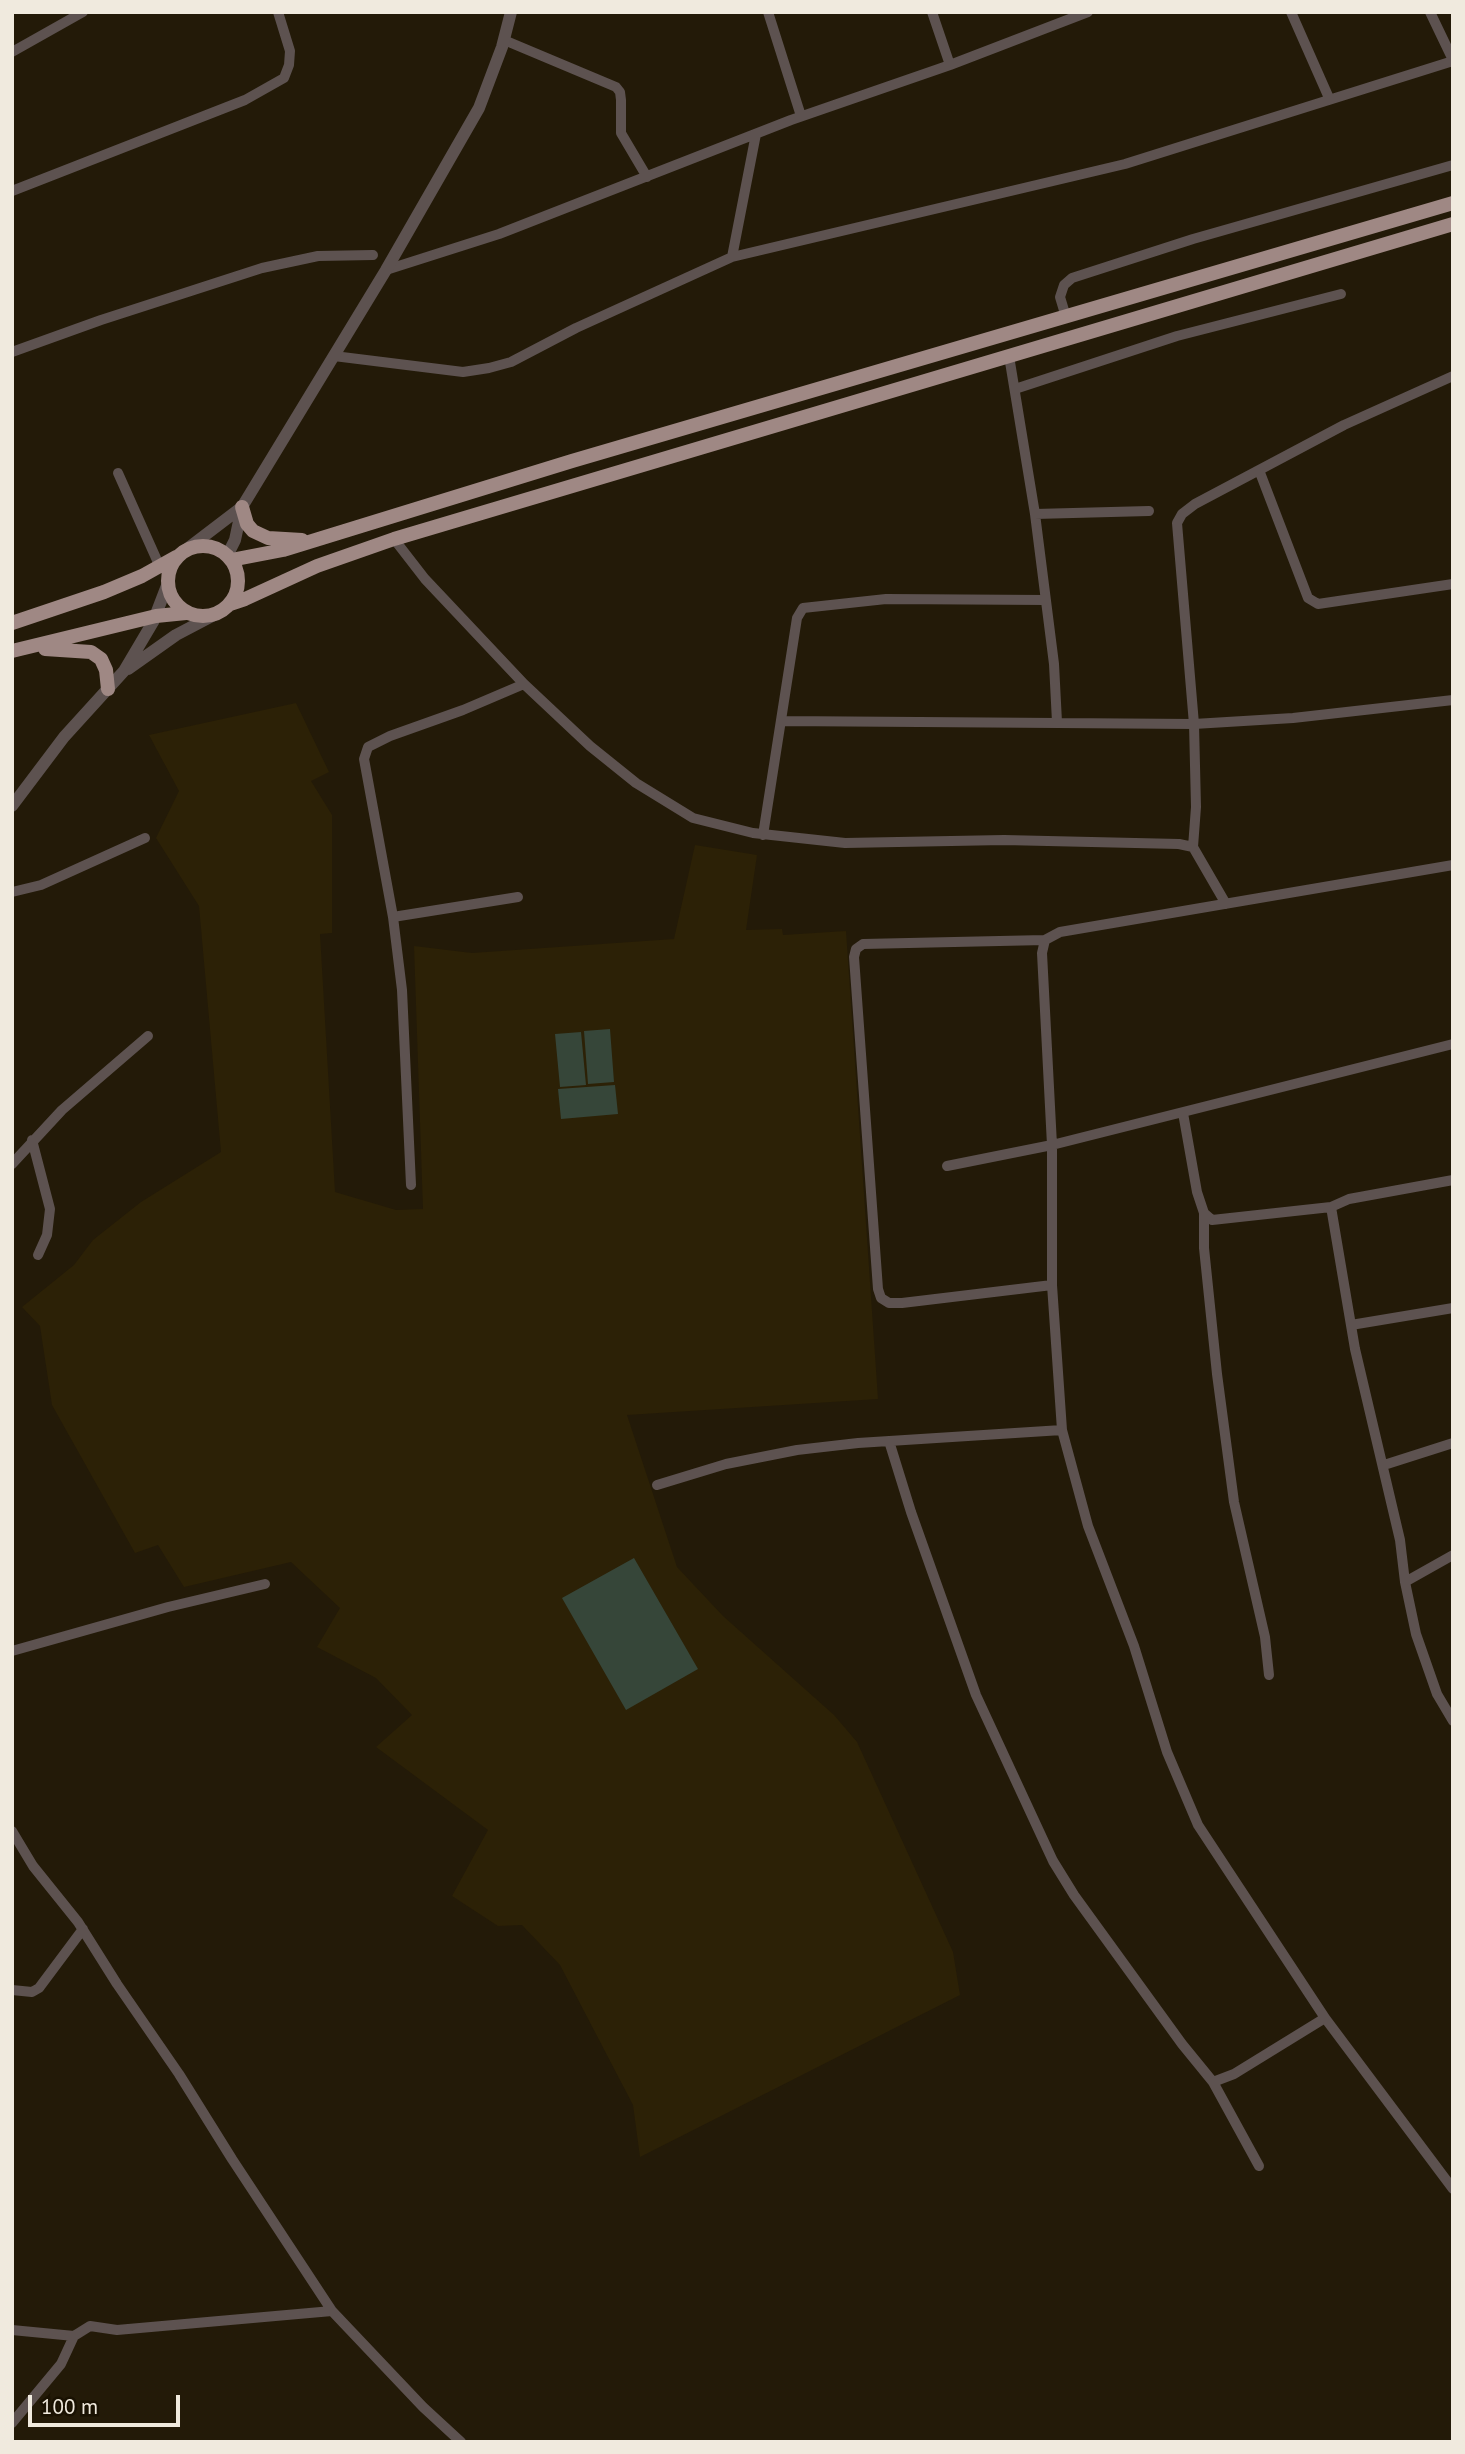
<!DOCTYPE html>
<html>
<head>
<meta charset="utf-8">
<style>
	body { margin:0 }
	#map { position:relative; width:1465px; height:2454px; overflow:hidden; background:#231a08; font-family:"PT Sans",sans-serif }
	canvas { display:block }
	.frame { position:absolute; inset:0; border:14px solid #f0eade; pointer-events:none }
	.scale { position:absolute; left:28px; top:2395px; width:152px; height:32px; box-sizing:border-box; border:4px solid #f0eade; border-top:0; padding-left:9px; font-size:21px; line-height:24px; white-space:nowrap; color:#f0eade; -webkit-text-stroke:5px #191102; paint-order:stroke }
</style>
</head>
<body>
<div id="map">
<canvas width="1465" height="2454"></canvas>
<div class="frame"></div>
<div class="scale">100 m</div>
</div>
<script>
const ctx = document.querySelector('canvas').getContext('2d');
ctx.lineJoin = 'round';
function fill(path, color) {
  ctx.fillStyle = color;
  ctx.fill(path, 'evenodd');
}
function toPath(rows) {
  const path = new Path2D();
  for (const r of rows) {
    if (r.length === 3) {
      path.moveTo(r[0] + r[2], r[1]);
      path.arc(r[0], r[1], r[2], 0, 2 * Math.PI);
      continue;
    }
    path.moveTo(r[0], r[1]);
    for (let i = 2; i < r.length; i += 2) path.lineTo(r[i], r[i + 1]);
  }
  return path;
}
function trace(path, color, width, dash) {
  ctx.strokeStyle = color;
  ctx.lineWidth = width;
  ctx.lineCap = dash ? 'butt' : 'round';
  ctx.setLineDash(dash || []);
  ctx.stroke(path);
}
const built = toPath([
	[296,703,329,772,311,781,332,815,332,933,320,934,335,1192,396,1210,423,1209,414,946,472,953,674,939,695,845,757,855,746,930,782,929,783,935,846,931,878,1399,627,1415,677,1567,723,1616,834,1715,857,1742,953,1952,960,1995,640,2157,633,2105,560,1965,522,1925,498,1926,452,1896,488,1830,376,1747,412,1715,376,1678,317,1647,340,1608,291,1562,184,1587,158,1545,135,1553,52,1405,40,1326,22,1307,74,1265,93,1240,141,1202,221,1152,199,906,156,838,179,791,149,735]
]);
const green = toPath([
	[610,1029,614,1082,588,1084,584,1031],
	[581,1032,586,1085,560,1087,555,1034],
	[615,1085,618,1114,561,1119,558,1089],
	[634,1558,698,1669,626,1710,562,1598]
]);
const minor = toPath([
	[768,12,801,116],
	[932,12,950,65],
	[1291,12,1329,98],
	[1430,12,1453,60],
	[504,40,616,87,620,92,621,100,621,133,647,177],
	[12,52,83,12],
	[12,191,245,100,284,78,289,65,290,51,278,12],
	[732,257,1125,164,1453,61],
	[386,270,499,234,791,120,950,65,1088,12],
	[1066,317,1060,297,1064,285,1072,278,1193,239,1453,165],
	[12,352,101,320,262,268,318,256,373,255],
	[334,356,463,372,489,368,511,362,576,328,732,257,756,134],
	[1009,356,1035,514,1054,664,1057,722],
	[1015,389,1177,336,1341,294],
	[1259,470,1308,598,1318,604,1453,584],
	[118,473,160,567],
	[1035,514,1149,511],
	[394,539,425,579,524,684,590,746,636,783,693,818,753,833,845,843,1004,840,1179,844,1193,847,1226,904],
	[781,721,1194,724,1293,718,1453,700],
	[763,835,797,618,803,608,886,599,1046,600],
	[1193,847,1196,807,1194,724,1178,535,1177,523,1182,514,1195,504,1344,425,1453,376],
	[12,892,41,885,145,838],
	[393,917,518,897],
	[1045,940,863,944,856,949,854,957,878,1289,881,1298,889,1303,902,1303,1052,1285],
	[1453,1044,1052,1145,1052,1285,1062,1430,1088,1526,1134,1646,1167,1752,1198,1825,1325,2018,1453,2189],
	[1183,1113,1197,1192,1204,1213,1212,1220,1331,1207,1349,1199,1453,1180],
	[32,1140,50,1209,47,1235,38,1255],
	[12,1164,62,1110,148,1036],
	[947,1166,1052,1145,1042,953,1045,940,1060,932,1453,865],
	[411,1185,402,990,393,917,364,759,368,747,390,736,463,710,524,684],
	[1331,1207,1355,1349,1400,1540,1405,1582,1416,1634,1437,1694,1453,1721],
	[1204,1213,1204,1248,1217,1374,1234,1502,1265,1637,1269,1675],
	[1351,1325,1453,1308],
	[889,1441,911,1512,976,1695,1053,1861,1074,1895,1182,2044,1213,2082,1259,2166],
	[1384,1465,1453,1443],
	[657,1485,726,1464,797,1450,858,1443,1062,1430],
	[1405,1582,1453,1555],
	[12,1651,168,1607,265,1584],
	[12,1831,33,1866,78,1922,117,1984,179,2074,232,2159,332,2311,423,2407,461,2442],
	[12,1990,32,1992,39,1988,83,1929],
	[1213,2082,1234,2074,1325,2018],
	[12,2330,74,2336,90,2326,117,2330,332,2311],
	[12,2423,61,2364,74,2336]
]);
const tertiary = toPath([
	[183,552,242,507],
	[227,556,235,540,242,507,386,270,479,108,502,47,511,12],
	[128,669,176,635,216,614],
	[12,806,64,737,124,671,153,622,168,583]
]);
const primary = toPath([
	[242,507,247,524,253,531,268,538,302,540],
	[203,581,35],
	[231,560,283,550,572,461,1453,203],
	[230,604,245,599,317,566,394,539,1453,224],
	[12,623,104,592,142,576,176,557],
	[45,649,91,652,101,659,106,670,108,689],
	[12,651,156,616,186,613]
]);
fill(built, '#2c2106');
fill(green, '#364639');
trace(minor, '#5d5250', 10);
trace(tertiary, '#5d5250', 12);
trace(primary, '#9f8884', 14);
</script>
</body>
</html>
